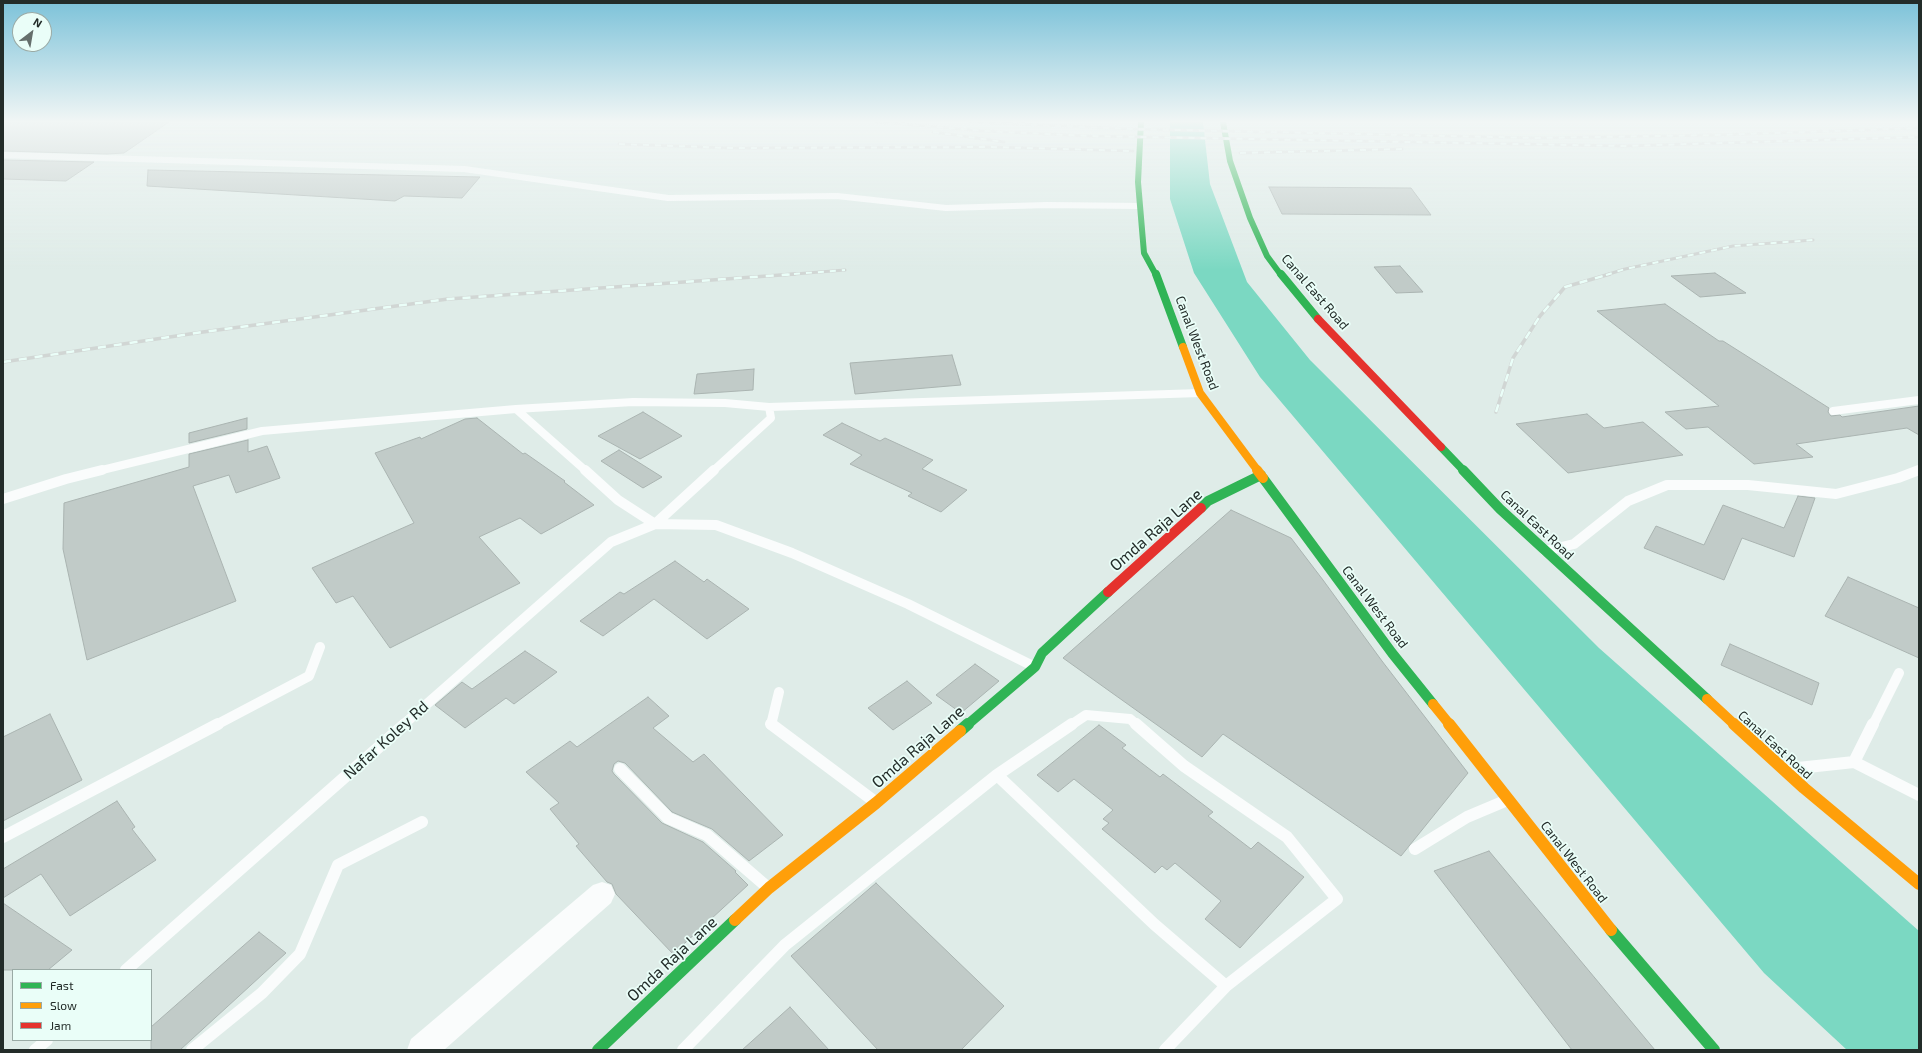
<!DOCTYPE html>
<html>
<head>
<meta charset="utf-8">
<style>
	body { margin:0 }
	#map { position:relative; width:1922px; height:1053px; overflow:hidden; background:#dfece8; font-family:"Exo 2",sans-serif }
	canvas { display:block }
	.frame { position:absolute; inset:0; border:4px solid #232c29; pointer-events:none }
	.legend { position:absolute; left:12px; top:969px; width:140px; height:72px; box-sizing:border-box; background:#eafef8; border:1px solid #9aaaa5; margin:0; padding:5px 7px; list-style:none; font-size:12px; color:#232c29 }
	.legend li { display:flex; align-items:center; gap:8px; height:20px }
	.legend b { width:20px; border:1px solid #9aaaa5 }
	.north { position:absolute; left:12px; top:12px; width:40px; height:40px; box-sizing:border-box; background:#eafef8; border:1px solid #9aaaa5; border-radius:50%; rotate:31deg; font-size:11px; font-weight:700; line-height:16px; text-align:center; color:#232c29 }
	.north::after { content:''; display:block; margin:auto; width:14px; height:18px; background:#656f6c; clip-path:polygon(50% 0,100% 100%,50% 72%,0 100%) }
</style>
</head>
<body>
<div id="map">
<canvas width="1922" height="1053"></canvas>
<div class="frame"></div>
<ul class="legend">
<li><b style="height:5px;background:#30b455"></b>Fast</li>
<li><b style="height:5px;background:#ff9f0a"></b>Slow</li>
<li><b style="height:5px;background:#e5322d"></b>Jam</li>
</ul>
<div class="north">N</div>
</div>
<script>
const ctx = document.querySelector('canvas').getContext('2d');
ctx.lineJoin = 'round';
function fill(path, color) {
  ctx.fillStyle = color;
  ctx.fill(path, 'evenodd');
}
function toPath(rows) {
  const path = new Path2D();
  for (const r of rows) {
    path.moveTo(r[0], r[1]);
    for (let i = 2; i < r.length; i += 2) path.lineTo(r[i], r[i + 1]);
  }
  return path;
}
function trace(path, color, width, dash) {
  ctx.strokeStyle = color;
  ctx.lineWidth = width;
  ctx.lineCap = dash ? 'butt' : 'round';
  ctx.setLineDash(dash || []);
  ctx.stroke(path);
}
function drawText(font, color, halo, rows, align = 'center') {
  ctx.font = font + ' "Exo 2",sans-serif';
  ctx.lineWidth = 3.5;
  ctx.setLineDash([]);
  ctx.textBaseline = 'middle';
  ctx.strokeStyle = halo;
  ctx.fillStyle = color;
  for (const [text, x, y, turn = 0] of rows) {
    ctx.save();
    ctx.translate(x, y);
    ctx.rotate((+turn || 0) * Math.PI / 180);
    ctx.textAlign = isNaN(turn) ? turn : align;
    if (halo) ctx.strokeText(text, 0, 0);
    ctx.fillText(text, 0, 0);
    ctx.restore();
  }
}
const water = toPath([
	[1170,122,1203,122,1210,184,1247,282,1310,360,1599,648,1919,931,1919,1050,1847,1050,1764,973,1260,377,1194,273,1170,199]
]);
const building = toPath([
	[3,122,169,122,124,153,107,154,3,151,3,122],
	[3,160,94,162,66,181,3,179,3,160],
	[148,170,480,177,462,198,404,196,395,201,147,186,148,170],
	[1269,187,1411,188,1431,215,1282,214,1269,187],
	[1400,266,1423,292,1396,293,1374,267,1400,266],
	[1715,273,1746,293,1700,297,1671,276,1715,273],
	[1665,304,1719,341,1723,341,1829,408,1828,412,1831,416,1840,415,1842,417,1919,406,1919,435,1907,428,1796,444,1813,457,1754,464,1708,427,1686,429,1665,412,1719,406,1597,311,1665,304],
	[952,355,961,385,855,394,850,363,952,355],
	[754,369,753,390,694,394,697,374,754,369],
	[643,412,682,436,640,459,598,436,643,412],
	[1587,414,1604,428,1643,422,1683,455,1568,473,1516,424,1587,414],
	[247,418,247,429,189,443,189,433,247,418],
	[477,418,523,454,525,453,565,481,564,482,594,505,541,534,520,518,479,537,520,583,390,648,353,596,336,603,312,568,414,523,375,453,420,437,421,439,465,419,477,418],
	[842,423,880,441,885,438,933,460,922,469,967,490,941,512,908,496,912,493,850,464,862,455,823,435,842,423],
	[248,440,248,452,267,446,280,478,236,493,229,475,193,486,236,601,87,660,63,549,64,503,189,467,189,454,248,440],
	[619,450,662,477,643,488,601,461,619,450],
	[1798,496,1815,498,1794,557,1742,538,1724,580,1644,548,1656,526,1704,545,1723,505,1784,528,1798,496],
	[1231,510,1291,538,1323,580,1382,661,1468,773,1401,856,1223,734,1202,757,1063,658,1231,510],
	[675,561,704,582,707,579,749,609,707,639,654,599,603,636,580,621,620,592,624,594,675,561],
	[1848,577,1919,608,1919,658,1825,616,1848,577],
	[1730,644,1819,683,1812,705,1721,665,1730,644],
	[525,651,557,672,514,704,506,698,465,728,435,705,462,682,472,689,525,651],
	[975,664,999,681,961,713,936,695,975,664],
	[907,681,932,703,893,730,868,708,907,681],
	[648,697,669,716,653,728,693,762,704,754,783,835,749,861,712,829,672,812,625,763,618,761,614,764,612,771,614,774,662,823,703,842,736,871,735,872,748,885,673,954,616,894,612,884,607,882,576,846,579,844,550,809,559,803,526,772,570,741,577,747,648,697],
	[50,714,82,780,3,821,3,737,50,714],
	[1099,725,1126,745,1122,748,1160,777,1163,774,1213,812,1208,816,1251,849,1258,842,1304,877,1240,948,1205,919,1221,901,1175,863,1167,870,1162,866,1155,873,1102,829,1109,823,1103,819,1113,810,1074,779,1058,792,1037,775,1099,725],
	[117,801,135,827,132,829,156,860,70,916,41,874,3,898,3,869,117,801],
	[1489,851,1655,1050,1572,1050,1434,871,1489,851],
	[876,883,1004,1006,961,1050,878,1050,791,956,876,883],
	[3,903,72,950,48,970,3,970,3,903],
	[259,932,286,953,180,1050,151,1050,151,1027,259,932],
	[790,1007,829,1050,742,1050,790,1007]
]);
const laneFar3 = toPath([
	[3,155,464,169,668,198,837,196,946,208,1047,205,1140,206]
]);
const laneFar2 = toPath([
	[516,409,633,402,725,403,769,407,1200,393],
	[1833,411,1919,400],
	[98,471,262,431,516,409,586,471],
	[713,471,771,418,769,407],
	[1916,471,1919,470]
]);
const laneFar1 = toPath([
	[585,470,618,500,655,524,716,525,792,553,908,604,1035,667],
	[3,499,66,479,102,470],
	[1545,551,1574,544,1628,501,1667,485,1748,485,1836,494,1898,478,1919,470],
	[216,725,309,676,320,647],
	[403,725,611,542,655,524,714,470],
	[771,725,779,692],
	[1071,725,1086,715,1130,719,1137,725],
	[1873,725,1899,673]
]);
const lane = toPath([
	[771,724,874,801],
	[1136,724,1184,766,1287,837,1337,899,1226,986,1165,1050],
	[1854,762,1873,724],
	[620,769,668,818,707,835,766,886],
	[1789,769,1854,762,1919,795],
	[997,775,1154,924,1226,986],
	[3,837,218,724],
	[1415,849,1467,817,1505,801],
	[126,970,405,724],
	[35,1050,47,1040],
	[192,1050,262,993,300,954,338,865,422,822],
	[683,1050,785,945,997,775,1072,724]
]);
const street = toPath([
	[602,882,611,885,615,894,611,903,444,1050,407,1050,411,1039,593,885,602,882]
]);
const fastFar3 = toPath([
	[1141,122,1138,182,1144,253,1156,275],
	[1223,122,1230,161,1250,218,1267,256,1281,275]
]);
const fastFar2 = toPath([
	[1156,274,1183,347],
	[1281,274,1318,319],
	[1441,447,1464,471]
]);
const fastFar1 = toPath([
	[1463,470,1500,509,1707,699],
	[1263,478,1392,653,1433,704],
	[1201,508,1208,501,1261,475],
	[967,725,1035,667,1042,653,1108,592]
]);
const fast = toPath([
	[960,731,968,724],
	[1611,930,1714,1050],
	[598,1050,735,920]
]);
const slowFar2 = toPath([
	[1183,347,1200,393,1258,471]
]);
const slowFar1 = toPath([
	[1257,470,1263,478],
	[1707,699,1735,725],
	[1433,704,1450,725]
]);
const slow = toPath([
	[1449,724,1611,930],
	[1734,724,1804,788,1919,884],
	[735,920,769,888,876,803,960,731]
]);
const jamFar1 = toPath([
	[1318,319,1441,447]
]);
const jam = toPath([
	[1108,592,1201,508]
]);
const railFar1 = toPath([
	[877,122,984,131,1090,136,1625,146,1919,137],
	[971,122,1131,129,1539,138,1717,135,1919,128],
	[933,132,1004,142],
	[619,144,731,148,992,147,1133,151],
	[1240,153,1402,149],
	[782,275,845,270],
	[1606,275,1625,269,1733,246,1813,240]
]);
const rail = toPath([
	[3,362,203,332,448,299,795,274],
	[1496,412,1513,358,1540,316,1565,287,1610,274]
]);
const streetNames = [
	["Canal East Road",1315,292,49],
	["Canal West Road",1197,343,69],
	["Canal East Road",1537,525,43],
	["Canal West Road",1375,607,53],
	["Canal East Road",1775,745,42],
	["Canal West Road",1574,862,52]
];
const nearStreetnames = [
	["Omda Raja Lane",1156,530,-41],
	["Nafar Koley Rd",386,740,-42],
	["Omda Raja Lane",918,747,-41],
	["Omda Raja Lane",672,959,-43]
];
fill(water, '#7bd8c2');
fill(building, '#c1cbc8');
trace(building, '#aab4b1', 1);
trace(laneFar3, '#fafcfc', 6);
trace(laneFar2, '#fafcfc', 8);
trace(laneFar1, '#fafcfc', 10);
trace(lane, '#fafcfc', 12);
fill(street, '#fafcfc');
trace(fastFar3, '#30b455', 6);
trace(fastFar2, '#30b455', 8);
trace(fastFar1, '#30b455', 10);
trace(fast, '#30b455', 12);
trace(slowFar2, '#ff9f0a', 8);
trace(slowFar1, '#ff9f0a', 10);
trace(slow, '#ff9f0a', 12);
trace(jamFar1, '#e5322d', 8);
trace(jam, '#e5322d', 10);
trace(railFar1, '#d1d6d4', 3);
trace(rail, '#d1d6d4', 3.5);
trace(railFar1, '#eafef8', 2, [6]);
trace(rail, '#eafef8', 2.5, [8]);
const sky = ctx.createLinearGradient(0, 0, 0, 270);
sky.addColorStop(0, '#7cc2d9');
sky.addColorStop(0.45, '#f1f6f5');
sky.addColorStop(1, '#f1f6f500');
ctx.fillStyle = sky;
ctx.fillRect(0, 0, 1922, 270);
drawText('13px', '#232c29', '#eafef8', streetNames);
drawText('16px', '#232c29', '#eafef8', nearStreetnames);
</script>
</body>
</html>
